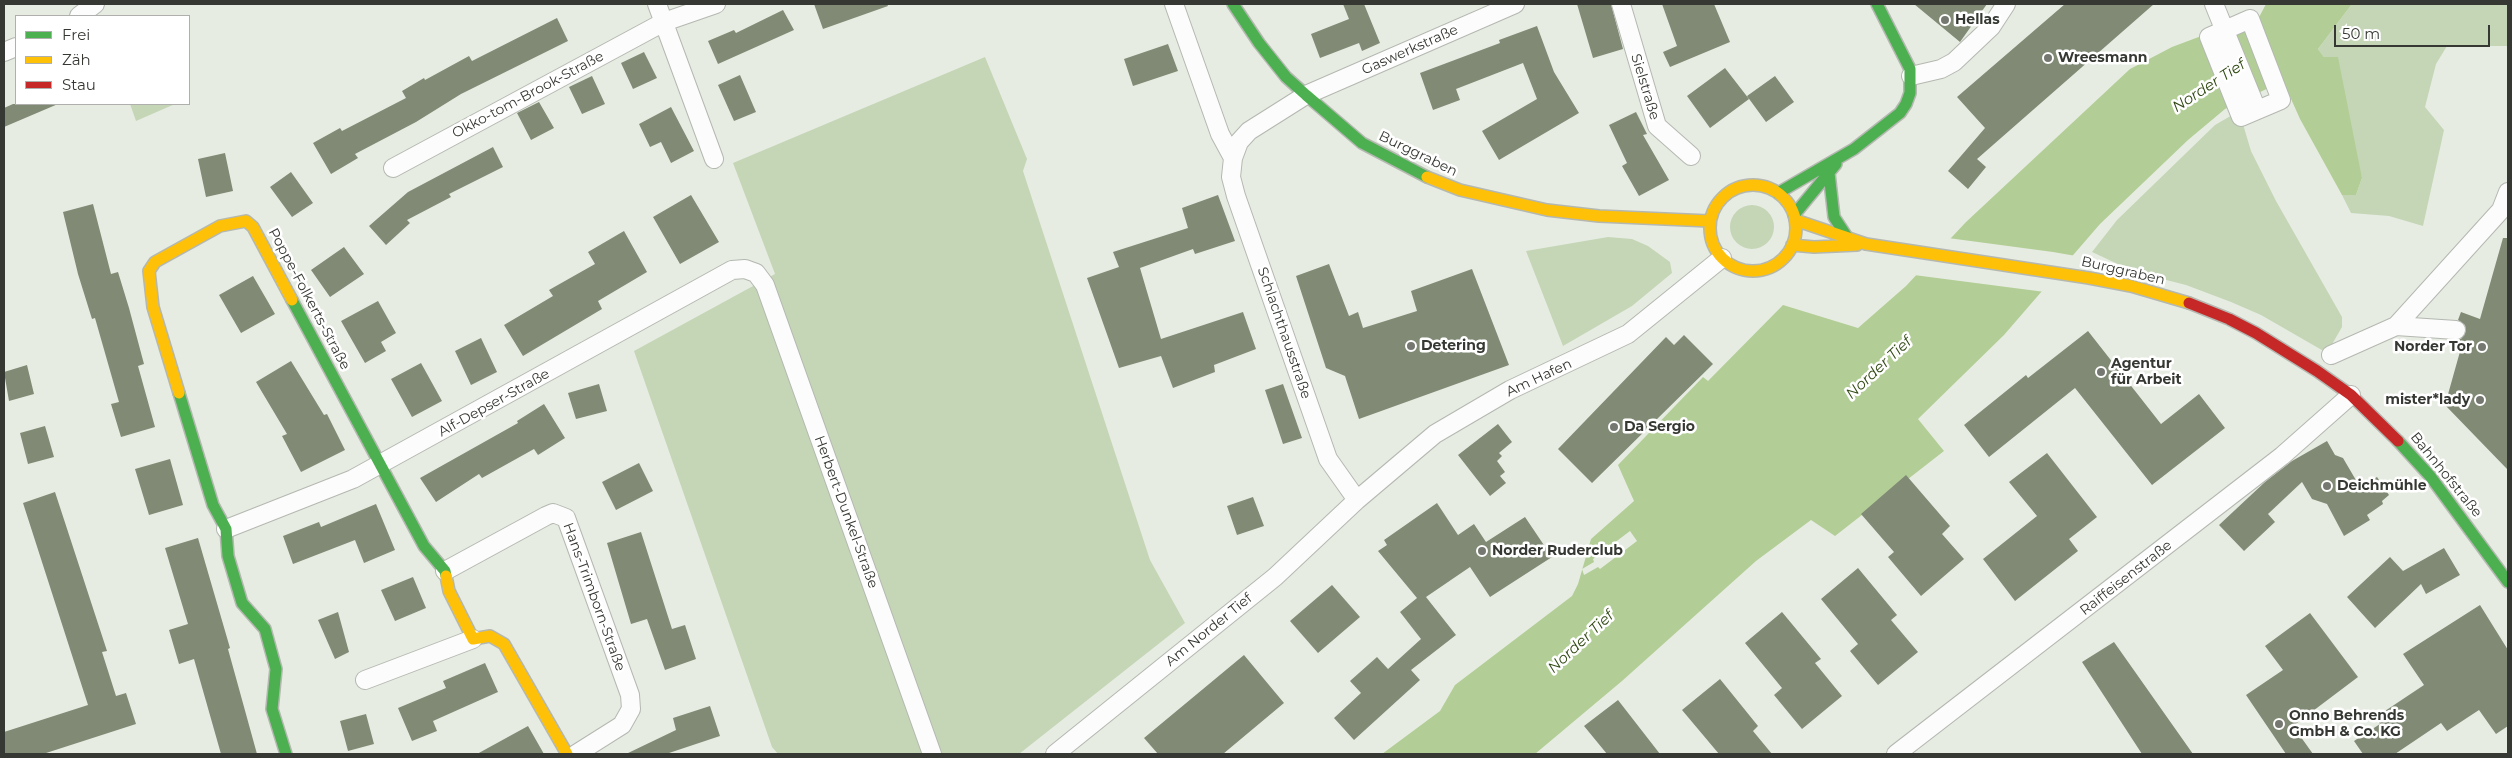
<!DOCTYPE html>
<html>
<head>
<meta charset="utf-8">
<style>
	body { margin:0 }
	#map { position:relative; width:2512px; height:758px; overflow:hidden; background:#e7ece2; font-family:Montserrat,sans-serif }
	canvas { display:block }
	.frame { position:absolute; inset:0; border:5px solid #363933; pointer-events:none }
	.legend { position:absolute; left:15px; top:15px; width:175px; height:90px; box-sizing:border-box; background:#fff; border:1px solid #afb0ad; margin:0; padding:6px 9px; list-style:none; font-size:15px; color:#363933 }
	.legend li { display:flex; align-items:center; gap:10px; height:25px }
	.legend b { width:25px; border:1px solid #afb0ad }
	.scale { position:absolute; left:2334px; top:25px; width:156px; height:22px; box-sizing:border-box; border:2px solid #363933; border-top:0; padding-left:6px; font-size:15px; line-height:18px; white-space:nowrap; color:#363933; -webkit-text-stroke:4px #fff; paint-order:stroke }
</style>
</head>
<body>
<div id="map">
<canvas width="2512" height="758"></canvas>
<div class="frame"></div>
<ul class="legend">
<li><b style="height:6px;background:#4caf50"></b>Frei</li>
<li><b style="height:6px;background:#ffc107"></b>Zäh</li>
<li><b style="height:6px;background:#c62828"></b>Stau</li>
</ul>
<div class="scale">50 m</div>
</div>
<script>
const ctx = document.querySelector('canvas').getContext('2d');
ctx.lineJoin = 'round';
function fill(path, color) {
  ctx.fillStyle = color;
  ctx.fill(path, 'evenodd');
}
function toPath(rows) {
  const path = new Path2D();
  for (const r of rows) {
    if (r.length === 3) {
      path.moveTo(r[0] + r[2], r[1]);
      path.arc(r[0], r[1], r[2], 0, 2 * Math.PI);
      continue;
    }
    path.moveTo(r[0], r[1]);
    for (let i = 2; i < r.length; i += 2) path.lineTo(r[i], r[i + 1]);
  }
  return path;
}
function trace(path, color, width, dash) {
  ctx.strokeStyle = color;
  ctx.lineWidth = width;
  ctx.lineCap = dash ? 'butt' : 'round';
  ctx.setLineDash(dash || []);
  ctx.stroke(path);
}
function drawText(font, color, halo, rows, align = 'center') {
  ctx.font = font + ' Montserrat,sans-serif';
  ctx.lineWidth = 5;
  ctx.setLineDash([]);
  ctx.textBaseline = 'middle';
  ctx.strokeStyle = halo;
  ctx.fillStyle = color;
  for (const [text, x, y, turn = 0] of rows) {
    ctx.save();
    ctx.translate(x, y);
    ctx.rotate((+turn || 0) * Math.PI / 180);
    ctx.textAlign = isNaN(turn) ? turn : align;
    if (halo) ctx.strokeText(text, 0, 0);
    ctx.fillText(text, 0, 0);
    ctx.restore();
  }
}
const green = toPath([
	[2352,4,2508,4,2508,46,2447,46,2436,64,2425,107,2444,130,2423,226,2389,216,2351,213,2342,195,2356,195,2362,178,2324,57,2318,49],
	[985,57,1027,159,1023,171,1150,560,1185,623,1019,754,778,754,772,747,634,351,775,274,733,163],
	[130,104,175,104,136,121],
	[2239,111,2251,151,2276,201,2342,317,2342,327,2327,353,2261,315,2231,302,2186,285,2135,272,2092,252,2117,220,2215,125],
	[1752,227,22],
	[1608,237,1632,239,1648,246,1670,262,1672,273,1632,306,1563,346,1526,251]
]);
const water = toPath([
	[2266,4,2352,4,2318,49,2324,57,2338,57,2362,178,2356,195,2342,195,2300,119,2283,81,2225,109,2188,140,2100,224,2004,335,1918,419,1944,451,1835,536,1811,520,1756,561,1622,681,1535,754,1382,754,1440,711,1455,685,1572,596,1578,584,1591,539,1634,501,1618,465,1703,377,1708,381,1783,305,1858,328,1906,286,1966,222,2130,69,2172,47,2204,35,2256,23]
]);
const pier = toPath([
	[1948,238,2053,252,2076,256,2045,292,1914,275],
	[1630,531,1637,541,1600,569,1598,567,1584,575,1582,569,1594,562,1593,559]
]);
const building = toPath([
	[814,4,887,4,888,6,823,29],
	[1343,4,1364,4,1380,43,1362,51,1359,43,1320,58,1311,34,1349,19],
	[1577,4,1611,4,1623,49,1593,58],
	[1662,4,1714,4,1730,42,1670,67,1663,52,1677,46],
	[1914,4,1987,4,1960,42],
	[2065,4,2154,4,1977,159,1986,167,1968,189,1948,171,1985,128,1957,97],
	[783,10,794,30,718,64,708,41,734,30,736,33],
	[557,18,568,41,461,94,416,122,355,154,358,158,331,174,313,143,340,128,342,131,406,98,402,91,424,78,425,80,469,56,472,61],
	[1537,26,1554,72,1579,113,1499,160,1482,131,1537,99,1523,63,1456,89,1460,100,1433,110,1420,73,1500,43,1499,40],
	[1168,44,1178,71,1133,86,1124,59],
	[644,52,657,78,633,89,621,63],
	[1725,68,1749,99,1710,128,1687,96],
	[740,75,756,112,734,121,718,85],
	[592,76,605,104,582,114,569,87],
	[1775,76,1794,102,1766,122,1747,96],
	[539,102,554,128,531,140,517,113],
	[13,104,58,104,4,127,4,108],
	[671,107,694,151,671,163,661,142,650,147,639,124],
	[1636,112,1647,134,1643,135,1669,180,1639,196,1622,166,1627,163,1609,125],
	[493,147,503,167,449,194,451,197,407,220,410,223,386,245,369,226,408,192],
	[225,153,233,191,206,197,198,159],
	[291,172,313,203,292,217,270,187],
	[691,195,719,242,680,264,653,217],
	[1218,195,1235,241,1195,254,1193,249,1140,268,1161,339,1243,312,1256,349,1214,365,1215,372,1173,388,1161,356,1119,368,1087,278,1119,267,1113,252,1188,228,1182,208],
	[93,204,111,274,118,272,129,308,144,364,138,366,155,427,121,437,111,404,119,402,95,318,92,319,78,274,63,212],
	[624,231,647,272,598,301,602,309,523,356,504,325,553,296,549,290,595,264,588,252],
	[2503,238,2508,238,2508,470,2445,405,2461,348,2451,346,2453,340,2461,339,2466,331,2465,325,2458,320,2461,312,2480,319],
	[344,247,364,274,330,297,311,270],
	[1329,264,1349,316,1358,312,1363,328,1417,311,1411,291,1472,269,1509,365,1359,419,1345,376,1326,368,1296,276],
	[253,276,275,314,241,333,219,295],
	[378,301,396,333,381,342,386,351,365,363,341,321],
	[2088,331,2161,424,2199,394,2225,428,2152,485,2075,388,1989,457,1964,425,2026,375,2028,378],
	[1684,335,1713,364,1592,483,1558,449,1666,337,1674,345],
	[481,338,497,372,471,385,455,351],
	[291,361,324,415,327,414,345,450,301,472,282,436,287,434,256,382],
	[421,363,442,401,412,417,391,379],
	[27,365,34,394,9,401,4,372],
	[599,384,607,411,576,419,568,393],
	[1283,384,1302,438,1283,444,1265,390],
	[544,404,565,438,538,455,534,449,482,478,479,474,436,502,420,478,518,423,517,421],
	[1498,424,1512,442,1499,453,1502,456,1497,461,1505,472,1500,476,1506,483,1490,496,1458,455],
	[45,426,54,457,28,464,20,433],
	[2327,441,2335,455,2343,458,2360,487,2377,477,2389,495,2382,501,2383,504,2367,515,2370,520,2344,536,2327,504,2312,499,2302,482,2268,514,2275,522,2244,551,2219,525,2265,482,2292,461],
	[2047,453,2097,517,2069,539,2078,551,2015,601,1983,559,2037,516,2009,482],
	[170,459,183,505,149,515,135,469],
	[639,463,653,491,616,510,602,482],
	[1906,475,1950,526,1942,534,1964,559,1921,596,1888,557,1894,552,1861,514],
	[55,492,107,651,102,652,116,696,126,693,136,724,43,754,4,754,4,732,88,705,23,503],
	[1253,497,1264,526,1237,535,1227,506],
	[1437,503,1458,535,1474,524,1486,542,1525,517,1552,557,1490,597,1470,567,1426,597,1456,635,1411,670,1420,680,1354,740,1334,718,1361,693,1350,681,1377,657,1388,669,1421,639,1400,612,1417,598,1378,551,1387,545,1384,540],
	[376,504,395,550,364,563,355,540,293,564,283,536,319,522,321,527],
	[641,532,672,629,685,625,696,659,665,670,647,619,631,624,607,543],
	[198,538,230,648,228,649,257,754,221,754,194,659,179,664,169,630,188,624,165,548],
	[2444,548,2460,575,2426,594,2421,584,2375,628,2347,597,2390,557,2403,571],
	[1858,568,1897,615,1891,620,1918,652,1878,685,1850,651,1858,644,1821,599],
	[413,577,426,608,395,621,381,590],
	[1332,585,1360,617,1318,653,1290,621],
	[2480,605,2508,650,2508,726,2496,734,2479,710,2447,731,2441,723,2395,754,2363,754,2354,741,2380,724,2376,717,2424,685,2403,654],
	[338,612,349,652,335,659,318,620],
	[1782,612,1821,659,1815,663,1842,696,1802,729,1774,695,1782,688,1745,643],
	[2310,613,2358,677,2293,726,2313,754,2286,754,2246,695,2283,670,2265,646],
	[2114,642,2193,754,2142,754,2082,662],
	[1244,655,1284,703,1223,754,1158,754,1144,738],
	[485,663,498,692,433,721,437,731,412,741,398,708,446,688,443,681],
	[1720,679,1758,726,1753,731,1772,754,1719,754,1682,710],
	[1618,700,1660,754,1607,754,1584,726],
	[710,706,720,736,666,754,626,754,676,730,673,718],
	[366,714,374,744,348,751,340,721],
	[528,726,544,754,477,754]
]);
const street = toPath([
	[657,4,714,159],
	[1174,4,1220,134,1233,158],
	[1621,4,1657,126,1691,156],
	[2214,4,2257,110],
	[79,16,95,4],
	[2250,19,2281,100,2241,117,2209,37,2250,19],
	[4,52,16,47],
	[1911,76,1941,69,1954,62,1991,27,2006,4],
	[393,168,664,22,716,4],
	[2396,326,2501,210,2508,192],
	[2331,355,2396,326,2456,330],
	[1357,500,1328,459,1236,196,1231,177,1233,158,1239,142,1249,131,1306,95,1515,4],
	[226,529,353,479,732,270,745,269,756,273,765,285,932,754],
	[445,571,546,516,553,513,566,518,630,695,631,709,622,725,576,754],
	[365,680,473,639],
	[1055,754,1275,577,1357,500,1435,434,1510,390,1628,334,1722,258],
	[1896,754,2282,456,2351,395]
]);
const fast = toPath([
	[1233,4,1259,43,1286,77,1306,95,1362,143,1427,177],
	[1829,173,1834,217,1847,237],
	[1778,193,1854,149,1900,113,1906,104,1910,93,1910,69,1877,4],
	[1794,215,1836,164],
	[292,300,424,546,445,571,446,576],
	[179,393,213,505,226,529,228,556,242,603,265,629,276,669,272,709,286,754],
	[2398,441,2430,476,2508,582]
]);
const slow = toPath([
	[1427,177,1460,190,1547,210,1599,216,1709,221],
	[1753,228,43],
	[1795,220,1866,244,2089,278,2131,286,2189,303],
	[1792,245,1814,247,1857,245],
	[179,393,153,307,149,271,155,262,220,226,246,221,253,227,292,300],
	[446,576,449,591,473,639,490,636,504,644,567,754]
]);
const jam = toPath([
	[2189,303,2229,319,2256,333,2317,371,2351,395,2398,441]
]);
const markers = [
	[1945,20,5,"#747870"],
	[2048,58,5,"#747870"],
	[1411,346,5,"#747870"],
	[2482,347,5,"#747870"],
	[2101,372,5,"#747870"],
	[2480,400,5,"#747870"],
	[1614,427,5,"#747870"],
	[2327,486,5,"#747870"],
	[1482,551,5,"#747870"],
	[2279,724,5,"#747870"]
];
const poiNames = [
	["Hellas",1955,20],
	["Wreesmann",2058,58],
	["Detering",1421,346],
	["Norder Tor",2472,347,"right"],
	["Agentur",2111,364],
	["für Arbeit",2111,380],
	["mister*lady",2470,400,"right"],
	["Da Sergio",1624,427],
	["Deichmühle",2337,486],
	["Norder Ruderclub",1492,551],
	["Onno Behrends",2289,716],
	["GmbH & Co. KG",2289,732]
];
const streetNames = [
	["Gaswerkstraße",1410,50,-24],
	["Sielstraße",1645,87,73],
	["Okko-tom-Brook-Straße",528,95,-28],
	["Burggraben",1418,154,26],
	["Burggraben",2123,271,13],
	["Poppe-Folkerts-Straße",309,299,62],
	["Schlachthausstraße",1284,333,71],
	["Am Hafen",1539,378,-25],
	["Alf-Depser-Straße",494,403,-29],
	["Bahnhofstraße",2446,475,51],
	["Herbert-Dunkel-Straße",846,512,70],
	["Raiffeisenstraße",2126,578,-38],
	["Hans-Trimborn-Straße",594,597,70],
	["Am Norder Tief",1209,630,-39]
];
const waterNames = [
	["Norder Tief",2209,86,-33],
	["Norder Tief",1879,368,-43],
	["Norder Tief",1581,642,-43]
];
fill(green, '#c5d6b7');
fill(water, '#b2ce96');
fill(pier, '#e7ece2');
fill(building, '#818a75');
trace(street, '#b4b8b1', 20);
trace(fast, '#b4b8b1', 14);
trace(slow, '#b4b8b1', 14);
trace(jam, '#b4b8b1', 14);
trace(street, '#fbfcfb', 18);
trace(fast, '#4caf50', 11);
trace(slow, '#ffc107', 11);
trace(jam, '#c62828', 11);
for (const [x, y, r, color] of markers) {
  const dot = new Path2D();
  dot.arc(x, y, r, 0, 2 * Math.PI);
  ctx.fillStyle = color;
  ctx.fill(dot);
  trace(dot, '#fff', 2);
}
drawText('bold 14px', '#363933', '#fff', poiNames, 'left');
drawText('14px', '#363933', '#fff', streetNames);
drawText('italic 15px', '#324a14', '#fff', waterNames);
</script>
</body>
</html>
